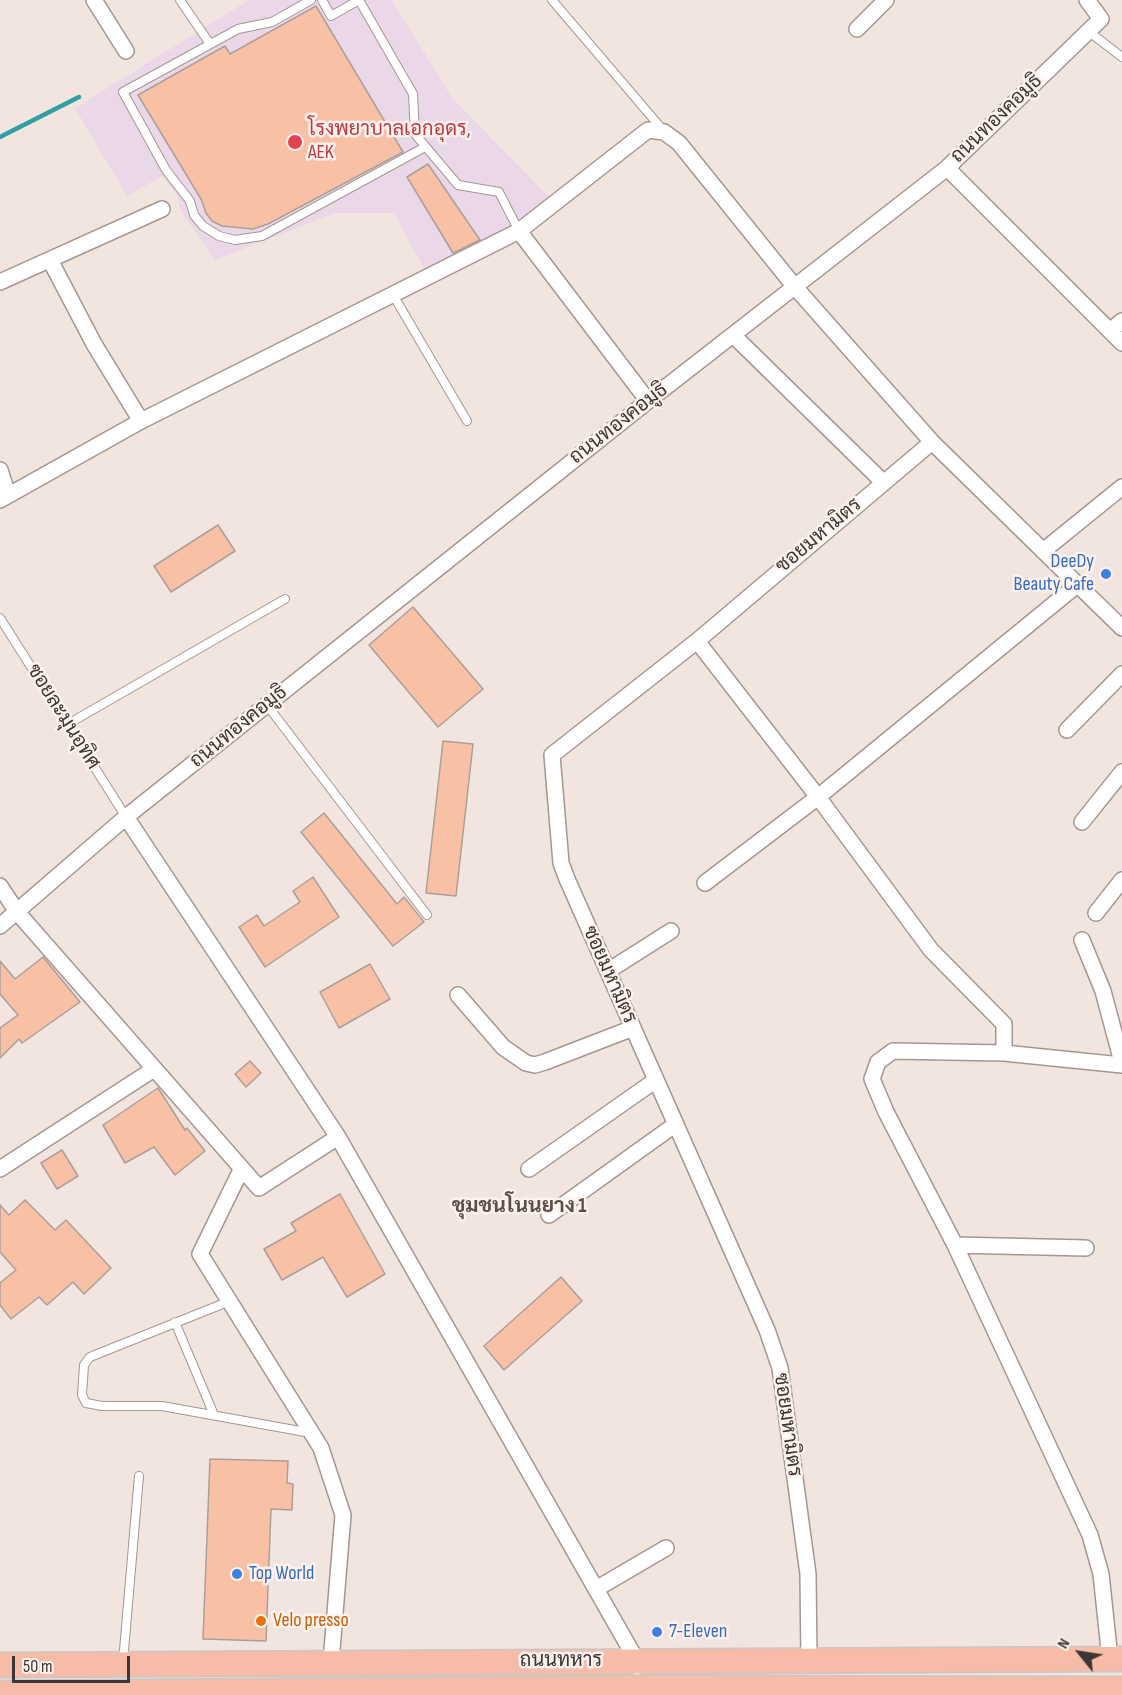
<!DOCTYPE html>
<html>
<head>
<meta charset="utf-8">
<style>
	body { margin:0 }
	#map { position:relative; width:1122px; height:1695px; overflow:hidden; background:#f2e4df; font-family:"Sofia Sans Condensed",sans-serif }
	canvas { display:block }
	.north { position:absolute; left:1050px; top:1623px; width:60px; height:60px; -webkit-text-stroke:4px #fdf2ee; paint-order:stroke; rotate:300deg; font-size:16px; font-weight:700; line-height:24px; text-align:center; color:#3c3634 }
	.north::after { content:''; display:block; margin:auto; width:21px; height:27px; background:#3c3634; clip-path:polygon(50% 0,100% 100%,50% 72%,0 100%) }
	.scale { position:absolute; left:12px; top:1656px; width:118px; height:27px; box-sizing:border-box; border:3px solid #3c3634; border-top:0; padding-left:8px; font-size:18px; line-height:21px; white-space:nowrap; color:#3c3634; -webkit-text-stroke:4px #fdf2ee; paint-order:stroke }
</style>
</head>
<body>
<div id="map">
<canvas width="1122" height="1695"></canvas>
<div class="north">N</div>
<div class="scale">50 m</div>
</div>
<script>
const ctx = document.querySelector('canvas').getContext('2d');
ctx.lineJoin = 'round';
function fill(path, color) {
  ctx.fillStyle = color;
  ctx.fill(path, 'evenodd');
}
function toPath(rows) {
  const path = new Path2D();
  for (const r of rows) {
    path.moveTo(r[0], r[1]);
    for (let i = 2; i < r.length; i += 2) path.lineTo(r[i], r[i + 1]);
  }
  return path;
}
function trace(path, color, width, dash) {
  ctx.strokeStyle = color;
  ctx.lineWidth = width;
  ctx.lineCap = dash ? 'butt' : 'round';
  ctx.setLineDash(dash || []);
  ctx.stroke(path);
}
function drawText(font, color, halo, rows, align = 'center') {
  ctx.font = font + ' "Sofia Sans Condensed",Sarabun,sans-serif';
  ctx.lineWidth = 5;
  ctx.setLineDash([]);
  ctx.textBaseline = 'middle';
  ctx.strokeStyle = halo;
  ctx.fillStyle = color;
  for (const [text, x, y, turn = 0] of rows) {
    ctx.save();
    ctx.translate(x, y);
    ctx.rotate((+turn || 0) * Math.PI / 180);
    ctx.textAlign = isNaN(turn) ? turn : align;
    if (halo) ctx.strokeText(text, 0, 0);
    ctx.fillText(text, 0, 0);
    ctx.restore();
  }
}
const medical = toPath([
	[249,0,392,0,452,98,553,201,516,226,426,272,394,213,335,213,215,260,180,210,178,197,162,176,127,196,75,108]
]);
const stream = toPath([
	[0,137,79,97]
]);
const building = toPath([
	[316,6,403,152,268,224,253,229,222,226,212,221,206,213,201,199,138,95,225,46,230,54,316,6],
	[428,164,480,240,453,253,407,177,428,164],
	[218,525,235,551,171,592,154,566,218,525],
	[413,607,483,689,438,727,369,645,413,607],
	[443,741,473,744,456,896,426,893,443,741],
	[324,813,397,904,404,897,424,922,393,946,301,832,324,813],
	[313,877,339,917,265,967,239,927,257,915,264,926,300,902,293,891,313,877],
	[43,957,80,1002,22,1043,19,1039,0,1058,0,1028,18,1015,0,994,0,961,15,979,43,957],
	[370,964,390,999,339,1028,320,992,370,964],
	[250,1061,261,1073,246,1087,235,1074,250,1061],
	[158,1088,185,1130,187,1128,205,1151,175,1175,154,1147,125,1163,103,1125,158,1088],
	[62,1150,78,1176,57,1189,41,1163,62,1150],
	[340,1194,385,1274,347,1297,323,1257,282,1280,264,1249,296,1231,291,1223,340,1194],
	[25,1200,55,1230,66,1220,111,1268,84,1294,73,1282,47,1305,39,1297,11,1319,0,1305,0,1283,16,1270,0,1252,0,1205,9,1215,25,1200],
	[561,1277,582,1301,504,1370,484,1346,561,1277],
	[210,1459,288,1461,287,1483,293,1484,292,1510,271,1509,266,1641,203,1639,210,1459]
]);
const service = toPath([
	[180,0,210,44],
	[311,0,272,22,238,29,123,92,166,170,190,201,194,215,203,226,219,236,235,240,262,236,425,147],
	[322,0,331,16,359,0],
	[359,0,413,94,415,134,458,185,499,192,519,231],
	[552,0,662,129],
	[1088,31,1122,57],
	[392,293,467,421],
	[0,618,126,817],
	[267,705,427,915],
	[68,724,285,599],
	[230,1301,90,1357,84,1365,82,1395,86,1403,102,1406,162,1406,311,1433],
	[175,1322,214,1415],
	[123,1662,139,1476]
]);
const minor = toPath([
	[94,0,126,51],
	[857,29,886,0],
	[947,168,1122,343],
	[519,231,648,401],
	[50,260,94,344,141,421],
	[0,282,162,209],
	[1110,331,1122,321],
	[733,335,883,482],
	[0,470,8,495],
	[0,500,141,421,519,231,648,130,664,132,679,143,795,287,932,442,1122,628],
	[1043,551,1122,487],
	[697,641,818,797,931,950,1004,1024,1004,1053,893,1051,878,1062,872,1079,886,1112,955,1245,1090,1535,1101,1574,1110,1659],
	[1067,730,1122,674],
	[126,817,338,1137,637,1661,637,1667],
	[1082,822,1122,772],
	[705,883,818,797,1077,585],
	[0,886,17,912,259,1188,338,1137],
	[1096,913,1122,880],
	[0,926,126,817,648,401,947,168,1101,19,1087,0],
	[1082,940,1103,991,1122,1062],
	[608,971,671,931],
	[458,995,503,1047,526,1063,535,1065,545,1062,633,1028],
	[1004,1053,1122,1065],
	[0,1169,154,1069],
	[529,1169,656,1080],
	[241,1170,200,1254,321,1448,343,1515,331,1662],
	[549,1215,676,1124],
	[955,1245,1086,1248],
	[596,1589,666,1548],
	[809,1661,808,1574,780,1368,767,1330,567,879,561,863,552,755,697,641,932,442]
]);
const primary = toPath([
	[0,1665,1122,1659],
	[0,1693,638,1688,1122,1689]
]);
const markers = [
	[295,142,8,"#e0444e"],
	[1106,574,6,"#3f7fe0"],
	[237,1574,6,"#3f7fe0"],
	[261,1621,6,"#e8710a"],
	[657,1632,6,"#3f7fe0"]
];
const streetNames = [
	["ถนนทองคอมูธิ",997,119,-44],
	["ถนนทองคอมูธิ",619,424,-38],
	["ซอยมหามิตร",819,536,-40],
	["ซอยละมุนอุทิศ",63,717,58],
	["ถนนทองคอมูธิ",239,727,-39],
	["ซอยมหามิตร",609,975,66],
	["ซอยมหามิตร",787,1425,82],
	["ถนนทหาร",561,1661]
];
const healthNames = [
	["โรงพยาบาลเอกอุดร,",308,130],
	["AEK",308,153]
];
const shopNames = [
	["DeeDy",1094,562,"right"],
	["Beauty Cafe",1094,585,"right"],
	["Top World",249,1574],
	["7-Eleven",669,1632]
];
const foodNames = [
	["Velo presso",273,1621]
];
const neighbourhoodNames = [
	["ชุมชนโนนยาง 1",519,1207]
];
fill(medical, '#ead7e7');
trace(stream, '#2e9fa5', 4.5);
fill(building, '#f8c1a6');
trace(building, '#ac9f99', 1.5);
trace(service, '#a49792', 10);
trace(minor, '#a49792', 18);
trace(primary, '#c8c7c6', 27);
trace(service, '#fff', 8);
trace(minor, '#fff', 15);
trace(primary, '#f7bca8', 24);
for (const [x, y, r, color] of markers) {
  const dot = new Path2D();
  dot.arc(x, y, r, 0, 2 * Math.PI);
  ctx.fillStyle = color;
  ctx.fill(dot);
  trace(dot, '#fdf2ee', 2);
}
drawText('20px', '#3c3634', '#fdf2ee', streetNames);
drawText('20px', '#be3a42', '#fdf2ee', healthNames, 'left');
drawText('20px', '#366cbe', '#fdf2ee', shopNames, 'left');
drawText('20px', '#c56008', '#fdf2ee', foodNames, 'left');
drawText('bold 21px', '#5b4f4b', '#fdf2ee', neighbourhoodNames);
</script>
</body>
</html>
